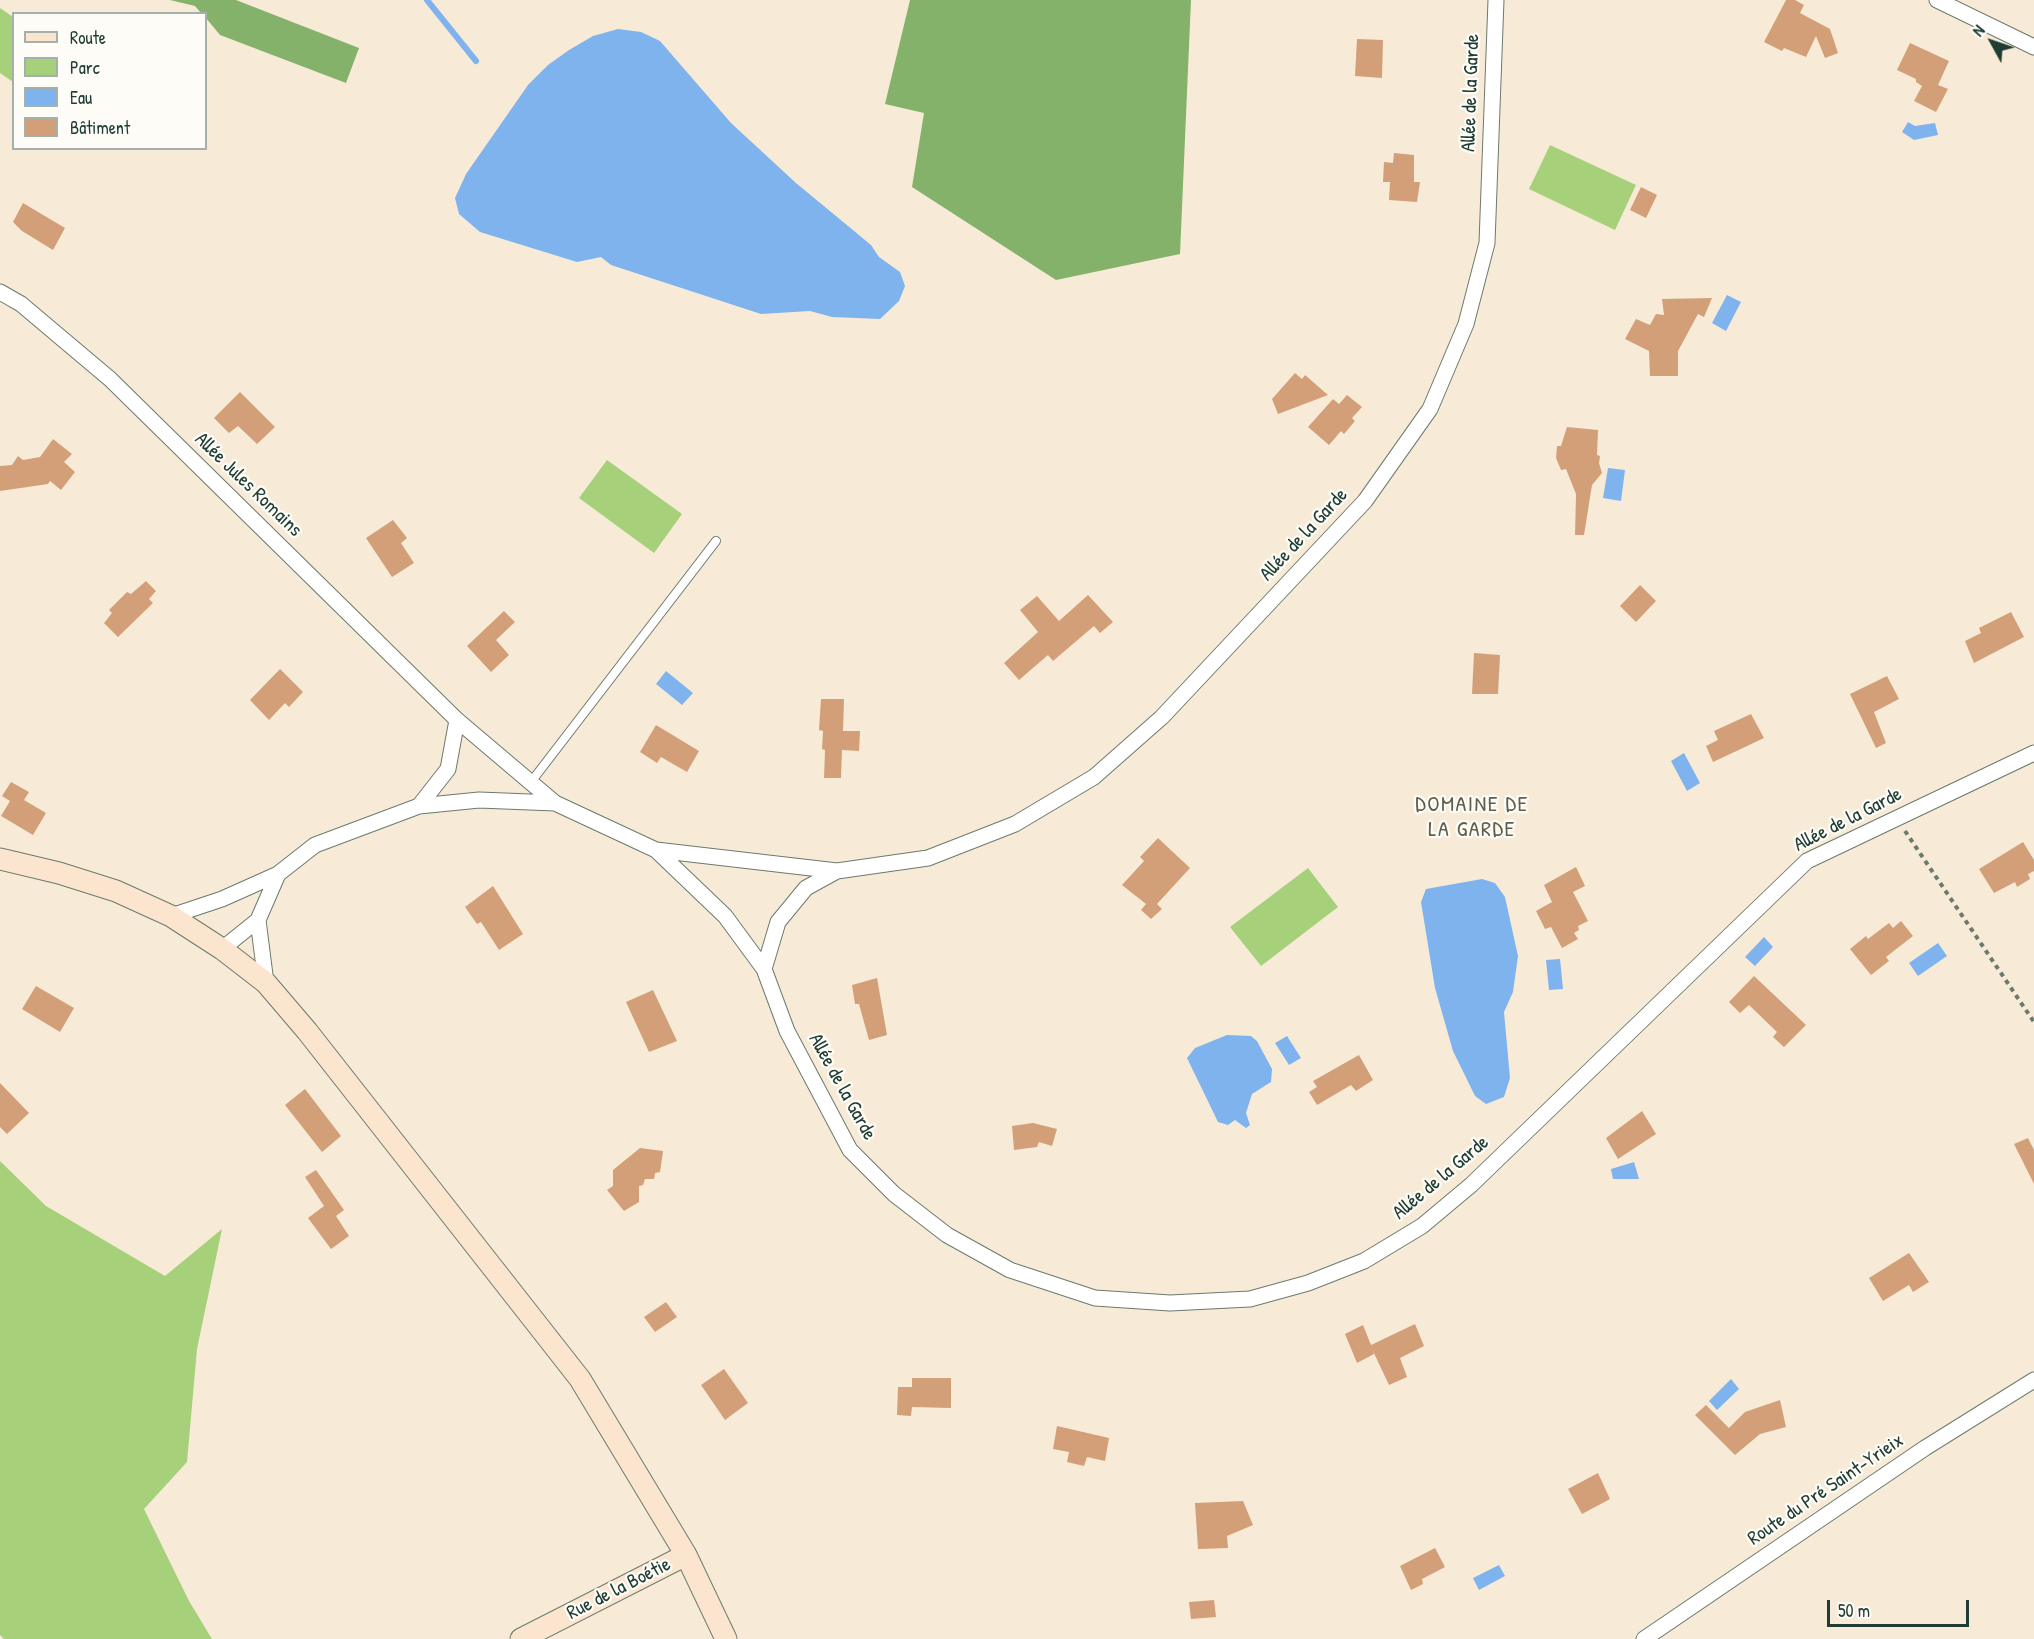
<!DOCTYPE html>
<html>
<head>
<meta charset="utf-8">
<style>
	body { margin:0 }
	#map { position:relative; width:2034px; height:1639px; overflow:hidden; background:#f7ebd8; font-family:"Patrick Hand",sans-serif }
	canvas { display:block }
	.legend { position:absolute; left:12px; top:12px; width:195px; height:138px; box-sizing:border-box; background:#fdfcf7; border:2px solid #a4b0a9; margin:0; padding:8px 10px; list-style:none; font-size:18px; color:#1f3d34 }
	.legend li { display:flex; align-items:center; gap:12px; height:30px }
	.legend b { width:30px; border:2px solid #a4b0a9 }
	.north { position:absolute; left:1962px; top:12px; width:60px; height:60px; -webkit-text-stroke:4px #fdfcf7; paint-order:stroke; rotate:310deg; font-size:16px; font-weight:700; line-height:24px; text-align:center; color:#1f3d34 }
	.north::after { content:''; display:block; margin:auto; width:21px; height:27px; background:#1f3d34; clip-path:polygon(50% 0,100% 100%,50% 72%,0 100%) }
	.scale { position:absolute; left:1827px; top:1600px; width:142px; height:27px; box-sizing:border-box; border:3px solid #1f3d34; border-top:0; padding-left:8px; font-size:18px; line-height:21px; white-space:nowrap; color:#1f3d34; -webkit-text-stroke:4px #fdfcf7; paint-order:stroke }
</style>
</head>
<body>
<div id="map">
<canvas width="2034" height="1639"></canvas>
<ul class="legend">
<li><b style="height:8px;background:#fbe5cf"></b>Route</li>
<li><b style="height:16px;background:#a7d07b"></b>Parc</li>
<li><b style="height:16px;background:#7fb3ed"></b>Eau</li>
<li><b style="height:16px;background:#d29f78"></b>Bâtiment</li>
</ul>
<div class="north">N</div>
<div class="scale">50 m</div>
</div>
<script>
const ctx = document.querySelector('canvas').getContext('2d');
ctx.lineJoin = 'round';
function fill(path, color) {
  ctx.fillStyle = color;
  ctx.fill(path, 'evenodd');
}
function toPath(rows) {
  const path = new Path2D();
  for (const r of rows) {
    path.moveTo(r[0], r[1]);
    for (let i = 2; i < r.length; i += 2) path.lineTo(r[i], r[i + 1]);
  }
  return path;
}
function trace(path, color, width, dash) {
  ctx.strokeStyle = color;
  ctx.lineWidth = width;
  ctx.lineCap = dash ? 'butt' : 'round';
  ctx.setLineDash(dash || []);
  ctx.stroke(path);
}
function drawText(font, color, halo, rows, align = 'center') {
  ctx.font = font + ' "Patrick Hand",sans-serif';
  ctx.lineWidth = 4.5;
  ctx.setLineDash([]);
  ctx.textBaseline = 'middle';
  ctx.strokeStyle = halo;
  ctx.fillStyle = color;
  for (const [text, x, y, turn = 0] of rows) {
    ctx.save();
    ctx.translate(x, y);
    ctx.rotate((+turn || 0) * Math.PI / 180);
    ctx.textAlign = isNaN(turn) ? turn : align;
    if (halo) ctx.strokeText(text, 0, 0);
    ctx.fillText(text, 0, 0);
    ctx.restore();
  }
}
const green = toPath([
	[0,8,13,17,13,82,0,73],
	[1550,145,1636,185,1615,230,1529,189],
	[607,460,682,514,654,553,579,498],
	[1308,868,1338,907,1261,966,1230,927],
	[0,1161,46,1206,165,1276,222,1229,197,1349,187,1462,144,1509,189,1601,212,1639,4,1639,0,1635]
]);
const forest = toPath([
	[170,0,236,0,359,48,346,83,220,35,206,18,206,14,201,13,195,6],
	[910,0,1191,0,1180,254,1056,280,912,187,924,113,885,104]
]);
const water = toPath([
	[618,29,641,32,660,41,731,123,796,183,871,245,879,257,900,272,905,286,899,301,880,319,832,317,810,311,761,314,611,265,601,257,577,262,480,232,459,214,455,198,466,174,528,85,548,65,569,50,593,36],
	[1908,122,1915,126,1935,123,1938,135,1914,140,1902,132],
	[1727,295,1741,302,1726,331,1712,323],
	[1608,468,1625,470,1621,501,1603,498],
	[666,671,693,693,682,705,656,684],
	[1684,753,1700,783,1687,791,1671,761],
	[1482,879,1495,883,1505,897,1518,956,1513,992,1504,1012,1510,1078,1504,1097,1486,1104,1475,1096,1453,1051,1435,988,1421,902,1426,889],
	[1764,937,1773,947,1755,966,1745,957],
	[1938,943,1947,956,1918,976,1909,963],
	[1560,959,1563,989,1549,990,1546,960],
	[1227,1035,1251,1036,1257,1041,1272,1069,1271,1082,1252,1094,1246,1113,1250,1125,1246,1128,1235,1120,1228,1125,1218,1122,1187,1058,1195,1048],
	[1287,1036,1301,1058,1289,1065,1275,1043],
	[1634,1162,1639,1179,1613,1179,1611,1169],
	[1731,1379,1739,1389,1717,1410,1709,1401],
	[1499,1565,1505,1576,1479,1590,1473,1578]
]);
const stream = toPath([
	[427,0,476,61]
]);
const building = toPath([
	[1786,0,1795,0,1804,5,1800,13,1830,29,1838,53,1825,58,1816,36,1806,57,1784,48,1782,51,1764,42],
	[1357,39,1383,40,1382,78,1355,76],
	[1910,43,1949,61,1938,85,1948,89,1936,112,1914,101,1922,86,1916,82,1916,79,1897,70],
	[1394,153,1414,155,1414,182,1420,182,1417,202,1389,200,1390,182,1383,182,1384,162,1393,163],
	[1641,187,1657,195,1646,218,1630,210],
	[23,203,65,228,53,250,22,231,13,222],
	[1712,298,1704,317,1698,314,1678,351,1678,376,1650,376,1649,351,1625,339,1636,319,1650,325,1656,314,1664,315,1662,299],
	[1295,373,1302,379,1305,375,1328,395,1278,414,1272,399],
	[240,392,275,427,257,444,238,426,229,433,214,418],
	[1347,395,1362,407,1352,418,1355,421,1344,434,1341,431,1329,445,1308,427,1333,399,1339,404],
	[1567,427,1598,430,1597,455,1600,456,1599,463,1602,473,1592,485,1584,535,1575,535,1576,494,1566,469,1561,470,1556,458,1557,446,1561,446],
	[53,439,72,454,64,462,75,472,61,490,50,481,48,484,0,491,0,466,12,465,18,456,23,460,40,457],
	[393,520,407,538,401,543,414,563,392,577,366,538],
	[146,581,156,591,149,599,153,603,118,637,104,623,112,613,109,610,127,592,131,594],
	[1640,585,1656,601,1636,622,1620,606],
	[1088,595,1113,622,1100,633,1094,626,1053,661,1048,655,1019,680,1004,663,1038,632,1020,610,1037,596,1059,621],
	[504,611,515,622,496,640,509,655,491,672,467,646],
	[2011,612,2024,637,1974,663,1965,641,1981,633,1979,628],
	[1474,653,1500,655,1498,694,1472,694],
	[280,669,303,692,289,707,285,703,269,720,250,700],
	[1887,676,1899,699,1874,712,1886,743,1876,748,1850,694],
	[821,699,844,699,843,731,860,731,859,751,842,750,841,778,824,778,825,750,822,749,823,731,819,730],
	[1751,714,1764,738,1713,762,1706,746,1718,740,1714,731],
	[656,725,699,751,687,772,661,757,657,763,640,752],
	[11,782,29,792,24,800,46,813,33,835,1,816,10,801,2,796],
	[1158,838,1190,868,1157,904,1162,909,1151,919,1141,910,1146,904,1122,885,1144,861,1140,857],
	[2023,842,2034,860,2034,871,2028,874,2030,879,2017,887,2015,882,1994,893,1979,869],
	[1576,867,1585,886,1573,892,1588,921,1578,926,1579,930,1574,933,1578,939,1562,948,1551,927,1545,929,1536,911,1552,902,1544,885],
	[493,886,523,934,499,950,481,922,477,924,465,907],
	[1901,921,1913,936,1886,957,1889,961,1871,975,1850,949,1866,936,1868,939,1889,923,1893,928],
	[1754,976,1806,1025,1784,1047,1773,1037,1777,1032,1749,1005,1740,1013,1729,1002],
	[877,978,887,1035,869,1040,859,1004,855,1004,852,985],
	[36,986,74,1008,60,1032,22,1009],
	[653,990,677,1041,649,1052,626,1002],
	[1359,1055,1373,1080,1356,1091,1351,1085,1317,1105,1309,1092,1317,1087,1313,1081],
	[0,1083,29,1113,7,1134,0,1127],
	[305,1089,341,1136,322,1152,285,1105],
	[1642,1111,1656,1134,1618,1159,1606,1138],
	[1033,1123,1057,1129,1052,1146,1039,1142,1037,1147,1014,1150,1012,1126],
	[2028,1138,2034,1150,2034,1184,2014,1144],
	[640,1148,663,1151,660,1172,655,1173,654,1179,645,1179,643,1185,639,1186,639,1202,624,1211,607,1190,613,1186,613,1170],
	[316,1170,344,1210,336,1216,349,1236,331,1249,308,1218,324,1206,305,1177],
	[1909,1253,1929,1282,1913,1292,1909,1285,1883,1301,1869,1278],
	[666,1302,677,1317,655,1332,644,1317],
	[1415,1324,1424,1346,1400,1358,1407,1377,1389,1385,1372,1349,1374,1354,1357,1363,1345,1334,1363,1325,1371,1345],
	[724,1369,748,1403,725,1420,701,1385],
	[912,1378,951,1378,951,1408,912,1407,911,1416,897,1415,898,1387,912,1387],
	[1780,1400,1786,1427,1760,1434,1735,1455,1695,1415,1706,1405,1729,1428,1745,1412],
	[1057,1426,1109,1438,1105,1461,1087,1457,1084,1466,1067,1462,1069,1452,1053,1449],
	[1598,1473,1610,1499,1582,1514,1568,1489],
	[1243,1501,1253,1525,1227,1536,1228,1548,1198,1549,1195,1503],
	[1435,1548,1445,1567,1422,1579,1423,1584,1411,1590,1400,1566],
	[1214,1600,1216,1617,1191,1619,1189,1602]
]);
const path = toPath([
	[1905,831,2034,1022]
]);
const lane = toPath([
	[531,782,716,541]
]);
const street = toPath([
	[1937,0,2034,47],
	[0,292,21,304,110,379,457,720,555,803],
	[419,806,448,769,457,720],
	[656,850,725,916,764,969,778,922,806,888,837,871],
	[171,916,222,899,278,874,315,845,419,806,479,800,555,803,656,850,837,871,928,858,1015,824,1094,777,1162,717,1365,501,1430,409,1466,324,1487,243,1496,0],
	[222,949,258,920],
	[764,969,787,1031,850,1150,894,1194,947,1235,1010,1270,1095,1298,1170,1303,1250,1299,1308,1283,1364,1261,1422,1226,1471,1185,1807,861,2034,753],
	[266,983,258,920,278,874],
	[1644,1639,1925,1448,2034,1380]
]);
const secondary = toPath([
	[0,859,59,873,116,891,171,916,222,949,266,983,307,1031,580,1379,686,1555,726,1639],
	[521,1639,686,1555]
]);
const streetNames = [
	["Allée de la Garde",1471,93,-88],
	["Allée Jules Romains",248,485,44],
	["Allée de la Garde",1304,535,-47],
	["Allée de la Garde",1848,820,-27],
	["Allée de la Garde",842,1087,61],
	["Allée de la Garde",1441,1178,-40],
	["Route du Pré Saint-Yrieix",1826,1490,-34],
	["Rue de la Boétie",619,1589,-27]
];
const quarterNames = [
	["DOMAINE DE",1472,805],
	["LA GARDE",1472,830]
];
fill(green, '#a7d07b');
fill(forest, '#85b26b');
fill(water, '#7fb3ed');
trace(stream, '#7fb3ed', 6);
fill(building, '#d29f78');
trace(lane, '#6b7a6d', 10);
trace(street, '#6b7a6d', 17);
trace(secondary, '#6b7a6d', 23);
trace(path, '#6b7a6d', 4, [4.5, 4.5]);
trace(lane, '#fff', 8);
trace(street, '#fff', 15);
trace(secondary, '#fbe5cf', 21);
drawText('20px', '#1f3d34', '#fdfcf7', streetNames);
ctx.letterSpacing = '1.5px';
drawText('22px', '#5e5f4c', '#fdfcf7', quarterNames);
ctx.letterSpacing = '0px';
</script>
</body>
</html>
